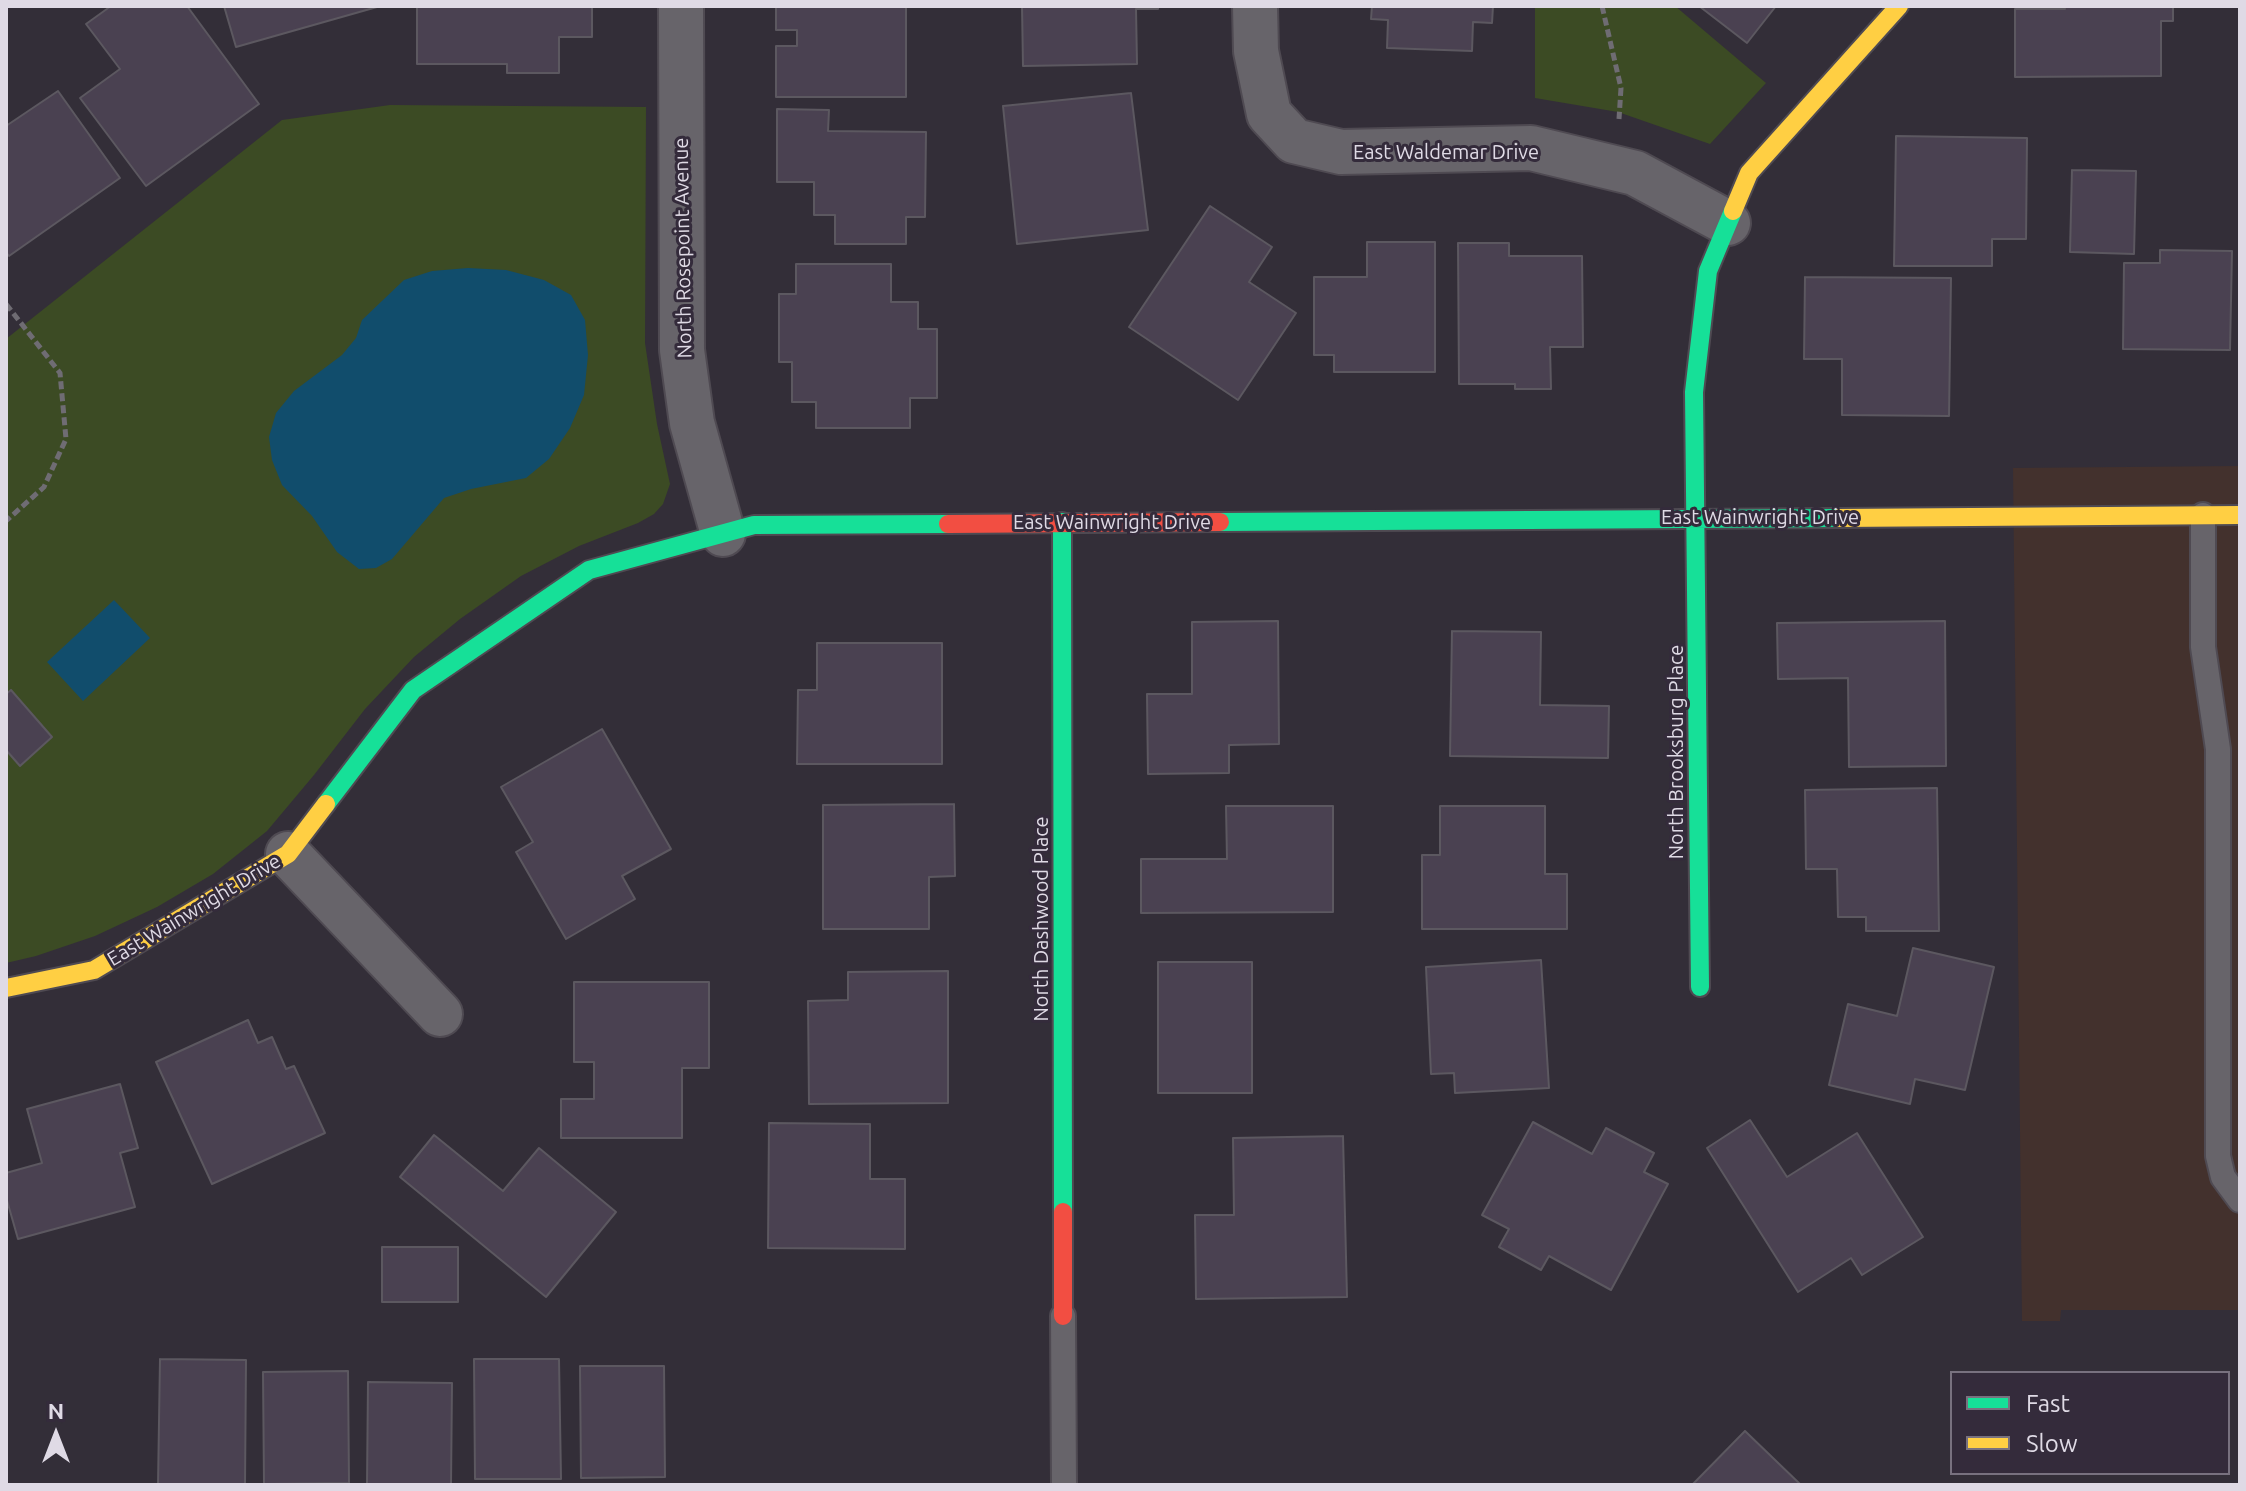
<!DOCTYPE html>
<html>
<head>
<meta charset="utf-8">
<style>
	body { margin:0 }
	#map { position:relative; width:2246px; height:1491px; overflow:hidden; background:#332e38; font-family:Ubuntu,sans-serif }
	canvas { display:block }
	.frame { position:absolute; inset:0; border:8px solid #dfdae5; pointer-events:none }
	.legend { position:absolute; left:1950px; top:1371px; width:280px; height:104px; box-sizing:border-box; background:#342b3b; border:2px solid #78717f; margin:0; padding:10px 14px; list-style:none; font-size:24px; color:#dfdae5 }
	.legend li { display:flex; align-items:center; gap:16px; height:40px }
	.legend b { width:40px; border:2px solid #78717f }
	.north { position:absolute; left:16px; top:1395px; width:80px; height:80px; -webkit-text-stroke:6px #342b3b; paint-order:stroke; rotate:0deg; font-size:22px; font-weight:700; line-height:32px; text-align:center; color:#dfdae5 }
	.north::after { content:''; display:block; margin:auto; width:28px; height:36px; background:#dfdae5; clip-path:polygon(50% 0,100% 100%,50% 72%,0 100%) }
</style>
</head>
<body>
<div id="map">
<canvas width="2246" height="1491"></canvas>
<div class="frame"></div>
<ul class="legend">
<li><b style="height:10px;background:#16e098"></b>Fast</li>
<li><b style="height:10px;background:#ffcf43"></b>Slow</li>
</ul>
<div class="north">N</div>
</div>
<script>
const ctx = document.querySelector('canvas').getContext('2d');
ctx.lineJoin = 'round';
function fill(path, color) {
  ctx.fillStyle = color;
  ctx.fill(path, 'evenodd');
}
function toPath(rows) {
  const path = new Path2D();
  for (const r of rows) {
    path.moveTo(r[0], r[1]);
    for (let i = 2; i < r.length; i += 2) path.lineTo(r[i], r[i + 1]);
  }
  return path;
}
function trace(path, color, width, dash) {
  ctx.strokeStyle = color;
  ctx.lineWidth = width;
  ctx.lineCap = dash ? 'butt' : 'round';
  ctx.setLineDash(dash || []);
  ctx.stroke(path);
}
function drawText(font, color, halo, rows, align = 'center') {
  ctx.font = font + ' Ubuntu,sans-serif';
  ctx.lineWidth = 6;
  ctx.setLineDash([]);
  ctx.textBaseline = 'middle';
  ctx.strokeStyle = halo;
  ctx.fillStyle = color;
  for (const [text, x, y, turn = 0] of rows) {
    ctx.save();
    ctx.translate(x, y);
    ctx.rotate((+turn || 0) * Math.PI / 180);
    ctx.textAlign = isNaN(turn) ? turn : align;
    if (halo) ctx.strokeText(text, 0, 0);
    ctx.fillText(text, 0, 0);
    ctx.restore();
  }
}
const commercial = toPath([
	[2240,466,2240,1310,2061,1310,2060,1321,2022,1321,2013,468]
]);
const green = toPath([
	[1535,6,1675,6,1766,83,1710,144,1618,112,1535,98],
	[390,105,646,107,645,343,657,424,670,484,663,504,654,514,638,523,579,546,521,576,460,619,414,657,365,709,314,775,267,831,213,874,157,907,95,936,36,956,6,963,6,339,282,120]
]);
const water = toPath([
	[468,268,506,270,544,280,571,295,585,320,588,355,584,395,570,428,549,459,526,478,471,489,444,498,392,559,376,568,359,569,337,552,312,516,282,485,272,460,269,437,276,413,294,391,342,355,356,338,362,320,404,280,432,271],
	[114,600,150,638,83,701,47,662]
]);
const building = toPath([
	[111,6,187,6,259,104,146,186,80,98,120,69,86,24,111,6],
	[224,6,377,6,377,7,236,47,224,6],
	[417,6,592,6,592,37,559,37,559,73,507,73,507,64,417,64,417,6],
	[776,6,906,6,906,97,776,97,776,46,797,46,797,30,776,30,776,6],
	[1022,6,1158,6,1158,9,1136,9,1137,64,1023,66,1022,6],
	[1372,6,1493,6,1492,23,1473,22,1472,51,1387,48,1388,20,1371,19,1372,6],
	[1699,6,1776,6,1747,43,1699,6],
	[2064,6,2173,6,2173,21,2161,21,2161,76,2015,77,2015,9,2065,9,2064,6],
	[58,91,120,178,9,256,6,252,6,126,58,91],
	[1131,93,1148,230,1017,244,1003,106,1131,93],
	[777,109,829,110,828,131,926,132,925,217,906,217,906,244,835,244,835,215,814,215,814,182,777,182,777,109],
	[1896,136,2027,138,2026,239,1992,239,1992,266,1894,266,1896,136],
	[2072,170,2136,171,2134,254,2070,252,2072,170],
	[1210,206,1272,247,1249,282,1296,313,1238,400,1129,327,1210,206],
	[1367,242,1435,242,1435,372,1334,372,1334,355,1314,355,1314,277,1367,277,1367,242],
	[1458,243,1509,243,1509,256,1582,256,1583,347,1550,347,1551,389,1515,389,1515,384,1459,384,1458,243],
	[2160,250,2232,251,2230,350,2123,349,2124,263,2160,263,2160,250],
	[796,264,891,264,891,302,918,302,918,329,937,329,937,398,910,398,910,428,816,428,816,402,792,402,792,362,779,362,779,294,796,294,796,264],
	[1805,277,1951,278,1949,416,1842,415,1842,359,1804,359,1805,277],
	[1278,621,1279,744,1229,745,1229,773,1148,774,1147,694,1192,694,1192,622,1278,621],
	[1945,621,1946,766,1849,767,1848,678,1778,679,1777,623,1945,621],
	[1452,631,1541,632,1540,705,1609,706,1608,758,1450,756,1452,631],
	[817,643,942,643,942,764,797,764,798,690,817,690,817,643],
	[11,690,52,737,20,766,6,750,6,694,11,690],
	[602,729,671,849,622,876,635,899,566,939,516,852,533,842,501,787,602,729],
	[1937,788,1939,931,1866,931,1866,917,1838,917,1837,869,1806,869,1805,790,1937,788],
	[954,804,955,876,929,877,929,929,823,929,823,805,954,804],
	[1226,806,1333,806,1333,912,1141,913,1141,859,1227,859,1226,806],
	[1440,806,1545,806,1545,874,1567,874,1567,929,1422,929,1422,855,1440,855,1440,806],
	[1913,948,1994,967,1965,1090,1915,1079,1910,1104,1829,1085,1848,1004,1897,1016,1913,948],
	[1541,960,1549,1088,1455,1093,1454,1073,1431,1074,1426,967,1541,960],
	[1158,962,1252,962,1252,1093,1158,1093,1158,962],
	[948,971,948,1103,809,1104,808,1001,848,1000,848,972,948,971],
	[574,982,709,982,709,1068,682,1068,682,1138,561,1138,561,1099,594,1099,594,1062,574,1062,574,982],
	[248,1020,258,1043,272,1037,286,1069,294,1066,325,1133,212,1184,156,1062,248,1020],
	[120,1084,138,1148,120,1153,135,1207,18,1239,6,1197,6,1173,42,1163,27,1109,120,1084],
	[1750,1120,1787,1177,1857,1133,1923,1237,1862,1275,1851,1258,1798,1292,1707,1148,1750,1120],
	[1533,1122,1592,1154,1606,1128,1654,1153,1644,1172,1668,1184,1611,1290,1549,1256,1541,1270,1499,1247,1509,1229,1482,1215,1533,1122],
	[769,1123,870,1124,870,1179,905,1179,905,1249,768,1248,769,1123],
	[434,1135,503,1191,539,1148,616,1212,546,1297,400,1177,434,1135],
	[1343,1136,1347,1297,1196,1299,1195,1215,1234,1215,1233,1138,1343,1136],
	[382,1247,458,1247,458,1302,382,1302,382,1247],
	[160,1359,246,1360,245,1485,158,1485,160,1359],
	[474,1359,559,1359,561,1479,475,1479,474,1359],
	[580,1366,664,1366,665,1477,581,1478,580,1366],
	[348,1371,349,1483,264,1484,263,1372,348,1371],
	[368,1382,452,1383,451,1485,367,1485,368,1382],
	[1745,1431,1801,1485,1692,1485,1745,1431]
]);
const path = toPath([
	[1602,6,1621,88,1619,119],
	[6,304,60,373,66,439,44,487,6,521]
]);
const lane = toPath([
	[2203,515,2203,647,2218,749,2218,1156,2223,1177,2240,1200],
	[1063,1316,1064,1485]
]);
const street = toPath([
	[681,6,682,350,692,423,723,534],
	[1255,6,1256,51,1269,114,1294,141,1341,152,1531,148,1635,173,1728,223],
	[288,854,440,1014]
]);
const fast = toPath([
	[1062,522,1063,1212],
	[1220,522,1838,518],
	[326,804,413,690,589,570,754,525,948,524],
	[1700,987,1694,392,1708,271,1733,211]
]);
const slow = toPath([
	[1733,211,1749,173,1899,6],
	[1838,518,2240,515],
	[6,988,94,970,288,854,326,804]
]);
const jam = toPath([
	[948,524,1220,522],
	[1063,1212,1063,1316]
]);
const streetNames = [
	["East Waldemar Drive",1446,152],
	["North Rosepoint Avenue",683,248,-91],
	["East Wainwright Drive",1760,517],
	["East Wainwright Drive",1112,522],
	["North Brooksburg Place",1676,752,-90],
	["East Wainwright Drive",194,910,-31],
	["North Dashwood Place",1041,919,-90]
];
fill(commercial, '#43312d');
fill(green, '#3c4b24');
fill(water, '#114d6c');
fill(building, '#4a4151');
trace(building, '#5c5860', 2);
trace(lane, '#4f4a52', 28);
trace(street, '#4f4a52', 48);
trace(fast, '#4f4a52', 22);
trace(slow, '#4f4a52', 22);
trace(jam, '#4f4a52', 22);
trace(path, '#6f6c73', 5, [8, 4]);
trace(lane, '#67646a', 24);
trace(street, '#67646a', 44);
trace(fast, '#16e098', 18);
trace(slow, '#ffcf43', 18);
trace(jam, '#f24e42', 18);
drawText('20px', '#dfdae5', '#342b3b', streetNames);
</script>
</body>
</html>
